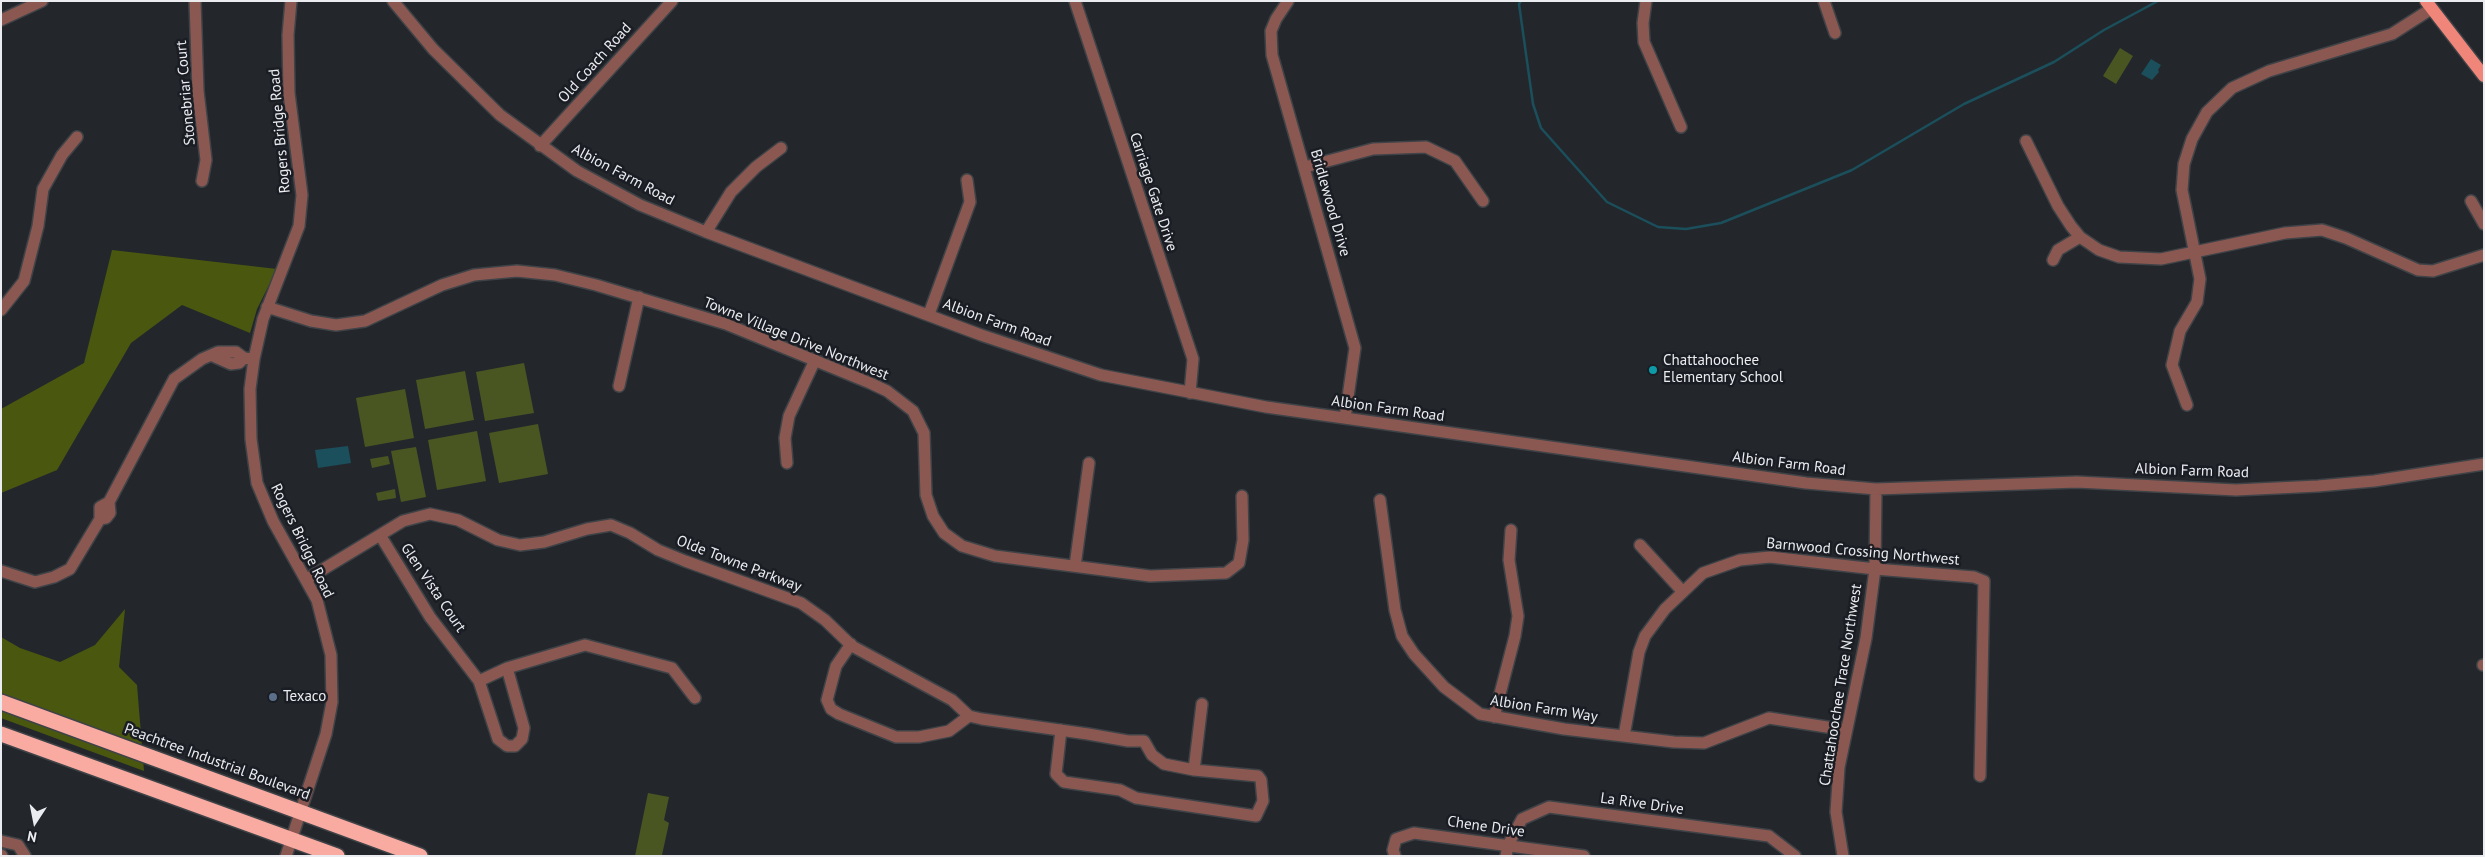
<!DOCTYPE html>
<html>
<head>
<meta charset="utf-8">
<style>
	body { margin:0 }
	#map { position:relative; width:2485px; height:857px; overflow:hidden; background:#23272c; font-family:"PT Sans",sans-serif }
	canvas { display:block }
	.frame { position:absolute; inset:0; border:2px solid #eaecf0; pointer-events:none }
	.north { position:absolute; left:10px; top:797px; width:50px; height:50px; -webkit-text-stroke:4px #1a1d23; paint-order:stroke; rotate:191deg; font-size:14px; font-weight:700; line-height:20px; text-align:center; color:#eaecf0 }
	.north::after { content:''; display:block; margin:auto; width:18px; height:22px; background:#eaecf0; clip-path:polygon(50% 0,100% 100%,50% 72%,0 100%) }
</style>
</head>
<body>
<div id="map">
<canvas width="2485" height="857"></canvas>
<div class="frame"></div>
<div class="north">N</div>
</div>
<script>
const ctx = document.querySelector('canvas').getContext('2d');
ctx.lineJoin = 'round';
function fill(path, color) {
  ctx.fillStyle = color;
  ctx.fill(path, 'evenodd');
}
function toPath(rows) {
  const path = new Path2D();
  for (const r of rows) {
    path.moveTo(r[0], r[1]);
    for (let i = 2; i < r.length; i += 2) path.lineTo(r[i], r[i + 1]);
  }
  return path;
}
function trace(path, color, width, dash) {
  ctx.strokeStyle = color;
  ctx.lineWidth = width;
  ctx.lineCap = dash ? 'butt' : 'round';
  ctx.setLineDash(dash || []);
  ctx.stroke(path);
}
function drawText(font, color, halo, rows, align = 'center') {
  ctx.font = font + ' "PT Sans",sans-serif';
  ctx.lineWidth = 5;
  ctx.setLineDash([]);
  ctx.textBaseline = 'middle';
  ctx.strokeStyle = halo;
  ctx.fillStyle = color;
  for (const [text, x, y, turn = 0] of rows) {
    ctx.save();
    ctx.translate(x, y);
    ctx.rotate((+turn || 0) * Math.PI / 180);
    ctx.textAlign = isNaN(turn) ? turn : align;
    if (halo) ctx.strokeText(text, 0, 0);
    ctx.fillText(text, 0, 0);
    ctx.restore();
  }
}
const green = toPath([
	[2120,48,2133,56,2116,84,2103,76],
	[524,363,534,413,485,421,476,372],
	[465,371,474,420,425,429,416,380],
	[405,389,414,438,365,447,356,398],
	[538,424,548,474,499,483,489,433],
	[477,431,486,481,437,490,428,440],
	[416,447,426,497,401,502,391,451],
	[388,456,390,464,372,468,370,459],
	[395,489,396,498,378,501,376,493],
	[648,793,669,797,664,820,669,823,662,855,664,856,635,856]
]);
const forest = toPath([
	[112,250,277,269,257,309,250,333,182,305,131,343,57,470,1,493,1,409,84,363],
	[125,609,119,667,137,685,144,771,1,718,1,637,20,648,60,662,95,645]
]);
const water = toPath([
	[2151,59,2161,65,2158,70,2159,72,2152,80,2141,74],
	[348,446,351,463,318,468,315,450]
]);
const stream = toPath([
	[1521,1,1519,4,1533,104,1541,128,1607,202,1658,227,1686,229,1721,223,1852,170,1964,104,2054,62,2104,30,2158,1]
]);
const minor = toPath([
	[195,1,198,91,206,160,202,181],
	[393,1,433,49,500,115,577,171,640,205,706,232,981,335,1101,375,1266,407,1806,483,1876,489,2077,482,2236,490,2318,486,2374,481,2484,464],
	[1075,1,1193,359,1190,393],
	[1288,1,1276,19,1271,31,1272,55,1355,348,1345,418],
	[1646,1,1643,23,1644,42,1681,127],
	[1824,1,1835,33],
	[1,20,42,1],
	[2026,141,2058,206,2071,226,2080,237,2099,250,2119,257,2161,259,2285,233,2322,230,2346,238,2418,270,2433,271,2484,255],
	[540,146,672,1],
	[1305,167,1373,149,1426,147,1455,161,1483,201],
	[2471,201,2484,224],
	[706,232,731,192,756,167,781,148],
	[2053,260,2058,250,2080,237],
	[267,307,311,321,336,325,365,321,442,285,474,275,517,271,555,275,596,285,726,324,870,383,887,391,913,411,924,433,926,495,933,516,944,533,962,546,995,556,1150,576,1226,573,1239,563,1243,540,1242,496],
	[1,310,24,281,38,226,43,189,62,155,77,137],
	[929,314,970,202,967,180],
	[213,356,231,364,239,363,244,358],
	[619,386,639,297],
	[2187,405,2172,365,2180,331,2197,302,2200,279,2182,190,2184,164,2192,139,2207,112,2232,88,2269,71,2392,34,2431,9],
	[787,463,785,438,789,416,815,360],
	[1380,500,1395,610,1402,636,1414,654,1444,687,1480,714,1564,729,1674,742,1704,743,1769,718,1846,730],
	[100,519,106,518,110,513,109,502,174,379,202,359,218,352,236,352,244,358,254,359],
	[380,535,430,617,479,681,507,668,585,645,672,668,695,698],
	[1640,545,1683,592],
	[1075,566,1089,463],
	[1,571,35,582,54,577,70,569,100,519,100,507,109,502],
	[307,579,403,521,430,514,458,520,498,540,520,545,544,542,587,529,611,525,630,533,658,550,685,561,801,603,825,620,852,646,952,700,969,716,982,719,1088,734,1128,741,1144,741,1152,755,1164,764,1194,770,1258,776,1261,780,1263,801,1256,816,1136,798,1120,790,1064,782,1056,774,1061,730],
	[851,644,836,666,827,700,831,709,839,714,896,737,919,737,949,731,969,716],
	[2483,665,2484,665],
	[479,681,498,739,507,746,515,746,522,739,524,728,507,668],
	[1494,717,1515,636,1518,616,1509,560,1511,530],
	[1624,736,1639,652,1645,636,1665,609,1703,573,1740,560,1770,557,1875,569,1974,577,1984,581,1980,776],
	[1194,770,1202,704],
	[1,841,18,845,25,856],
	[1,855,2,856],
	[286,856,326,734,332,702,331,655,317,600,273,521,257,483,251,439,250,389,254,359,263,319,299,226,302,195,289,93,288,35,291,1],
	[1395,856,1393,850,1396,839,1414,833,1584,856],
	[1506,856,1508,845,1522,819,1549,807,1769,836,1795,856],
	[1843,856,1836,812,1839,767,1866,638,1875,569,1876,489]
]);
const major = toPath([
	[2426,1,2484,76]
]);
const highway = toPath([
	[1,702,420,856],
	[1,734,337,856]
]);
const markers = [
	[1653,370,5,"#0f9aa8"],
	[273,697,5,"#5c6f8a"]
];
const streetNames = [
	["Old Coach Road",595,63,-48],
	["Stonebriar Court",186,93,-95],
	["Rogers Bridge Road",280,131,-95],
	["Albion Farm Road",623,175,28],
	["Carriage Gate Drive",1153,192,72],
	["Bridlewood Drive",1330,203,74],
	["Albion Farm Road",997,323,20],
	["Towne Village Drive Northwest",796,339,22],
	["Albion Farm Road",1388,409,8],
	["Albion Farm Road",1789,464,7],
	["Albion Farm Road",2192,471,2],
	["Rogers Bridge Road",302,541,64],
	["Barnwood Crossing Northwest",1863,552,5],
	["Olde Towne Parkway",739,564,21],
	["Glen Vista Court",433,588,56],
	["Chattahoochee Trace Northwest",1841,685,-81],
	["Albion Farm Way",1544,709,9],
	["Peachtree Industrial Boulevard",217,762,20],
	["La Rive Drive",1642,804,8],
	["Chene Drive",1486,827,8]
];
const poiNames = [
	["Chattahoochee",1663,361],
	["Elementary School",1663,378],
	["Texaco",283,697]
];
fill(green, '#4a5622');
fill(forest, '#4a580f');
fill(water, '#1b4f5b');
trace(stream, '#1b4f5b', 2.5);
trace(minor, '#3f4347', 14);
trace(major, '#3f4347', 15);
trace(highway, '#3f4347', 18);
trace(minor, '#8b5851', 11);
trace(major, '#f0867a', 12);
trace(highway, '#f9aba2', 15);
for (const [x, y, r, color] of markers) {
  const dot = new Path2D();
  dot.arc(x, y, r, 0, 2 * Math.PI);
  ctx.fillStyle = color;
  ctx.fill(dot);
  trace(dot, '#1a1d23', 2);
}
drawText('15px', '#eaecf0', '#1a1d23', streetNames);
drawText('15px', '#eaecf0', '#1a1d23', poiNames, 'left');
</script>
</body>
</html>
